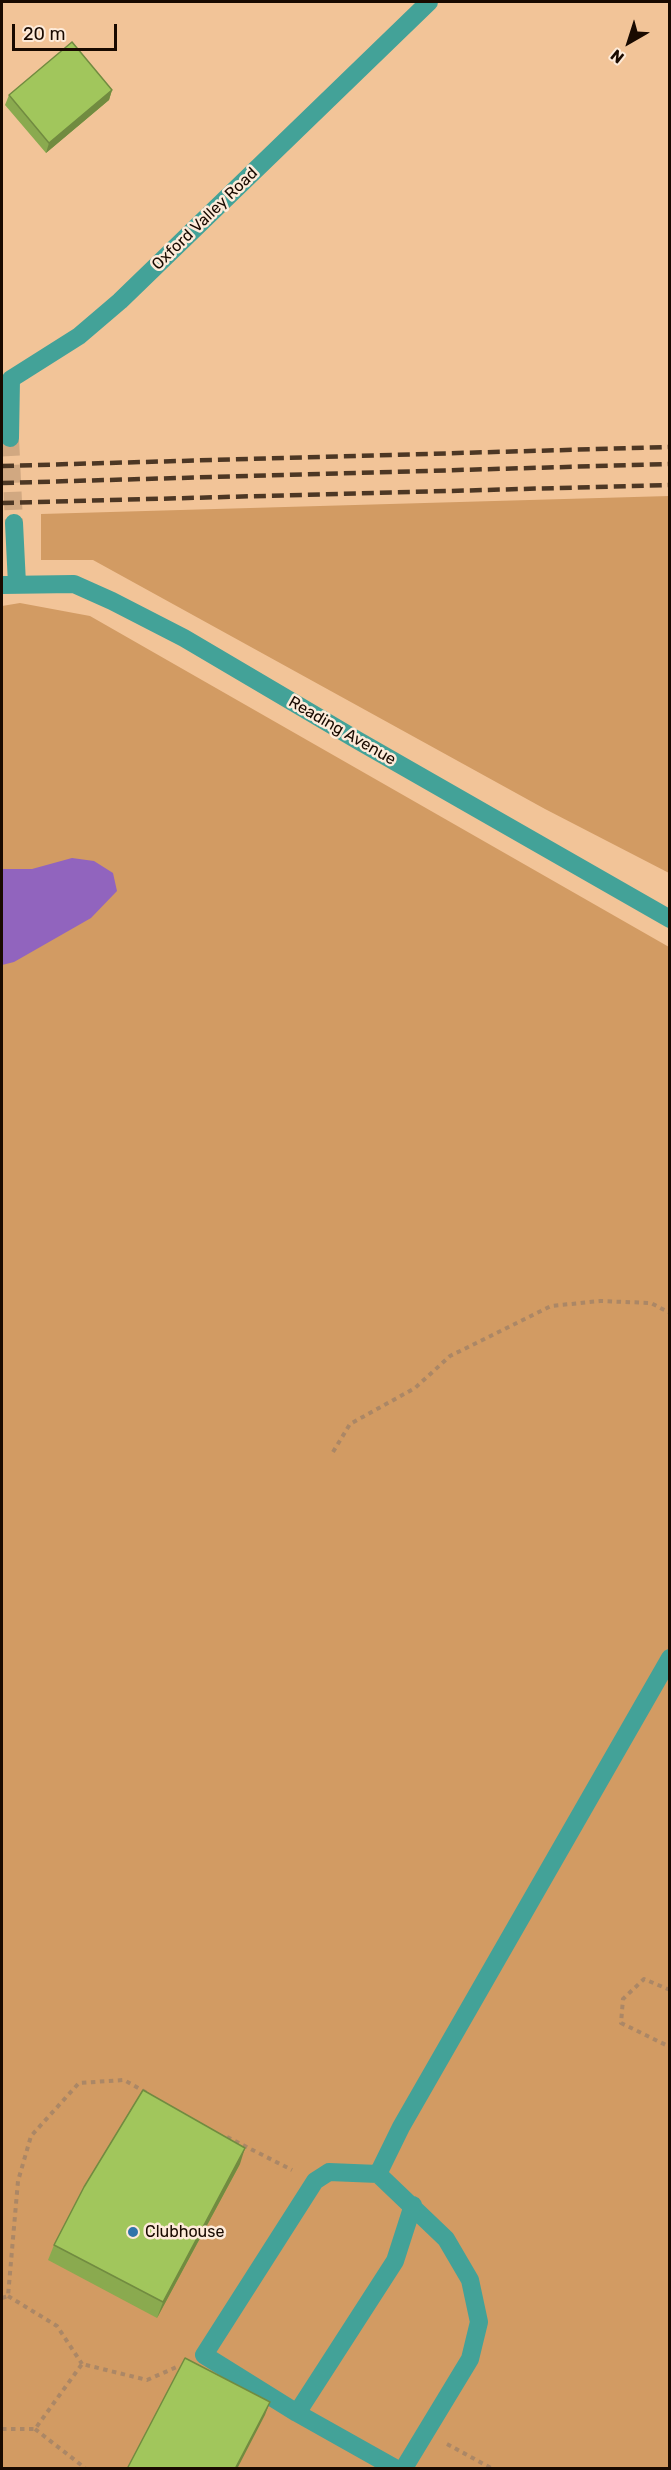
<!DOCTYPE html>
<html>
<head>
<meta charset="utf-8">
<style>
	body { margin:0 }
	#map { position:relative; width:671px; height:2470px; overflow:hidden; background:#f2c498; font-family:Rubik,sans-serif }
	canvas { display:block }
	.frame { position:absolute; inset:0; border:3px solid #190a00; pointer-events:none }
	.north { position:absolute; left:599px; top:12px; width:60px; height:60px; -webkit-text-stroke:4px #feebd9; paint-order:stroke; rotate:219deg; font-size:16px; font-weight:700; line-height:24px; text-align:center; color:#190a00 }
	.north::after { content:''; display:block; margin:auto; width:21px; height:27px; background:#190a00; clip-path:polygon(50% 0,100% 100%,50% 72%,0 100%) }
	.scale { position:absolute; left:12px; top:24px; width:105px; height:27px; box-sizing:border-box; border:3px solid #190a00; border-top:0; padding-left:8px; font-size:18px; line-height:21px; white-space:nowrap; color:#190a00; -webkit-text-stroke:4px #feebd9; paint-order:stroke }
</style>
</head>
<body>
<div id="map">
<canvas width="671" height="2470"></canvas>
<div class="frame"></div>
<div class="north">N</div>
<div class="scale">20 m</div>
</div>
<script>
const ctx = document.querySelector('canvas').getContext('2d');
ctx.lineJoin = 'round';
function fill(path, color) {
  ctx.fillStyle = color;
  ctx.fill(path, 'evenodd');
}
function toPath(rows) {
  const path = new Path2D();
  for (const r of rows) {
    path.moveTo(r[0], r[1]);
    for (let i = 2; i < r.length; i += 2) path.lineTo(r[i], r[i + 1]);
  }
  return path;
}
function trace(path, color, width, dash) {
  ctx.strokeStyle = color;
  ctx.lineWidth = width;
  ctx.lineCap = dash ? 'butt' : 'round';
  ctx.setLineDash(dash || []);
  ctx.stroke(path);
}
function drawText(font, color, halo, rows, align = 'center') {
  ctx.font = font + ' Rubik,sans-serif';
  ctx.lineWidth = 5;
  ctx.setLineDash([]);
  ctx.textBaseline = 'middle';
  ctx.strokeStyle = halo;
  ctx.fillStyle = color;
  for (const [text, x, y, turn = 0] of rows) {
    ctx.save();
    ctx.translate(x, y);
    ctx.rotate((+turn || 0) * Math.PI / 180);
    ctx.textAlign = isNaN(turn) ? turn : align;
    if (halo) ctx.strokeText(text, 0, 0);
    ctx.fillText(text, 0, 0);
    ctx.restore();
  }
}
const green = toPath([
	[669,496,669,873,545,809,93,560,41,560,41,514],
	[20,603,90,616,669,947,670,2468,2,2468,2,606]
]);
const water = toPath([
	[72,858,94,861,113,873,117,891,91,918,14,962,2,965,2,869,32,869]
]);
const minorTunnel = toPath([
	[10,438,14,523]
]);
const path = toPath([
	[333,1452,350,1424,415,1388,450,1356,551,1306,600,1301,651,1303,670,1313],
	[670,1990,644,1979,623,1999,621,2023,670,2047],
	[227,2137,292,2170],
	[8,2296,57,2326,82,2364],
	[2,2298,8,2296,18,2181,31,2136,79,2083,124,2080,147,2093],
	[2,2429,35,2429,82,2364,147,2380,179,2366],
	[35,2429,85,2468],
	[447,2444,491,2468]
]);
const minor = toPath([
	[11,379,79,336,120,301,429,2],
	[10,438,11,379],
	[14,523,17,584],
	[2,585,74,584,112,601,184,638,357,740,670,919],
	[378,2174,446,2239,470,2280,479,2322,470,2359,404,2468],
	[297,2413,395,2261,413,2205],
	[395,2468,297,2413,204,2355,315,2181,329,2172,378,2174,401,2127,670,1658]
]);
const rail = toPath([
	[2,466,670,447],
	[2,483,670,464],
	[2,503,670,485]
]);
const wall = toPath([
	[112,90,109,100,46,153,5,105,9,95],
	[240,2164,157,2318,48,2260,54,2245]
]);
const shadedWall = toPath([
	[112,90,109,100,46,153,49,143],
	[245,2148,240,2164,157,2318,163,2302],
	[270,2402,265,2415,237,2469,235,2469]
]);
const building = toPath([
	[72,42,112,90,49,143,9,95,72,42],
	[143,2090,245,2148,163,2302,54,2245,84,2187,143,2090],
	[185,2358,270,2402,235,2469,127,2469,185,2358]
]);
const markers = [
	[133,2232,6,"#3074aa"]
];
const streetNames = [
	["Oxford Valley Road",205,219,-44],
	["Reading Avenue",342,731,30]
];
const poiNames = [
	["Clubhouse",145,2232]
];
fill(green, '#d29b63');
fill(water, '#9164be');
trace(minorTunnel, '#d1a881', 18, [18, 9]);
trace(path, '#ab8766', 4, [4.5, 4.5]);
trace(minor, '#43a298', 18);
trace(rail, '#4d3724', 4.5, [12, 6]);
fill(wall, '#8aaa4f');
fill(shadedWall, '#718b40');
fill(building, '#a1c65c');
trace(building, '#718b40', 1.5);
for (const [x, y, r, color] of markers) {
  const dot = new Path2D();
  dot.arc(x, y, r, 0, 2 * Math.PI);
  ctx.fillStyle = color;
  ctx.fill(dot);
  trace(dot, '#feebd9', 2);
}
drawText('16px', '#190a00', '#feebd9', streetNames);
drawText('16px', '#190a00', '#feebd9', poiNames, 'left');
</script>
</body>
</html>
